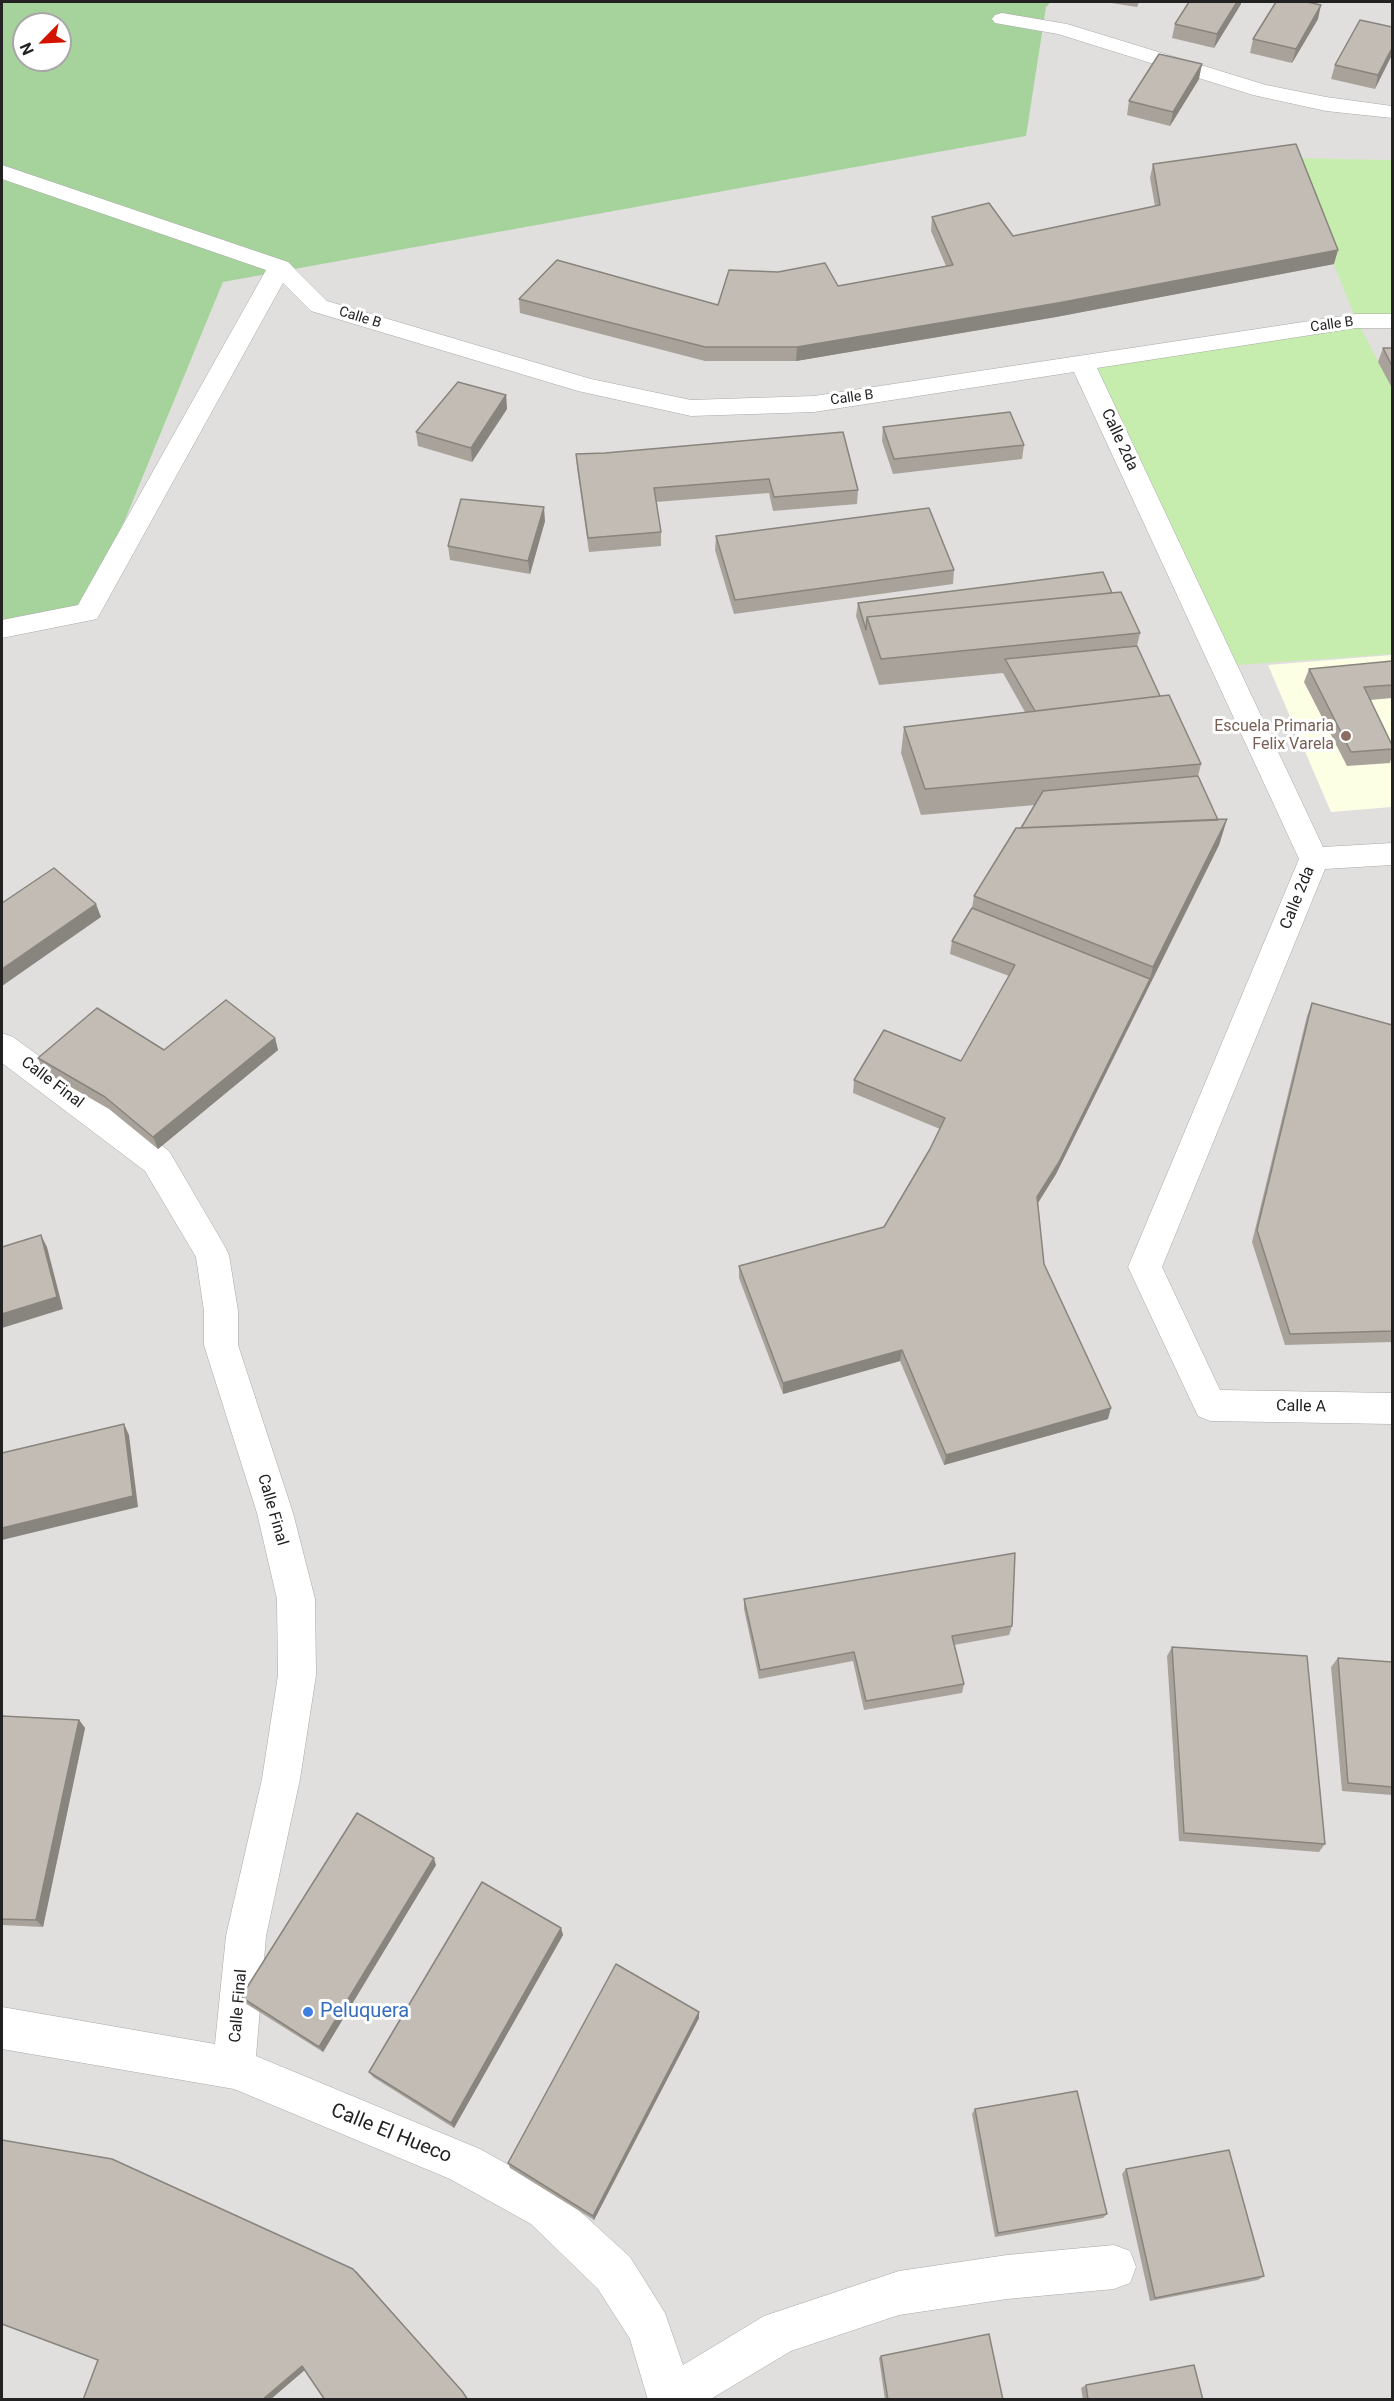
<!DOCTYPE html>
<html>
<head>
<meta charset="utf-8">
<style>
	body { margin:0 }
	#map { position:relative; width:1394px; height:2401px; overflow:hidden; background:#f2f0e8; font-family:Roboto,sans-serif }
	canvas { display:block }
	.frame { position:absolute; inset:0; border:3px solid #222; pointer-events:none }
	.north { position:absolute; left:12px; top:12px; width:60px; height:60px; box-sizing:border-box; background:#fff; border:2px solid #a7a7a7; border-radius:50%; rotate:246deg; font-size:16px; font-weight:700; line-height:24px; text-align:center; color:#222 }
	.north::after { content:''; display:block; margin:auto; width:21px; height:27px; background:#d31500; clip-path:polygon(50% 0,100% 100%,50% 72%,0 100%) }
</style>
</head>
<body>
<div id="map">
<canvas width="1394" height="2401"></canvas>
<div class="frame"></div>
<div class="north">N</div>
</div>
<script>
const ctx = document.querySelector('canvas').getContext('2d');
ctx.lineJoin = 'round';
function fill(path, color) {
  ctx.fillStyle = color;
  ctx.fill(path, 'evenodd');
}
function toPath(rows) {
  const path = new Path2D();
  for (const r of rows) {
    path.moveTo(r[0], r[1]);
    for (let i = 2; i < r.length; i += 2) path.lineTo(r[i], r[i + 1]);
  }
  return path;
}
function trace(path, color, width, dash) {
  ctx.strokeStyle = color;
  ctx.lineWidth = width;
  ctx.lineCap = dash ? 'butt' : 'round';
  ctx.setLineDash(dash || []);
  ctx.stroke(path);
}
function drawText(font, color, halo, rows, align = 'center') {
  ctx.font = font + ' Roboto,sans-serif';
  ctx.lineWidth = 6;
  ctx.setLineDash([]);
  ctx.textBaseline = 'middle';
  ctx.strokeStyle = halo;
  ctx.fillStyle = color;
  for (const [text, x, y, turn = 0] of rows) {
    ctx.save();
    ctx.translate(x, y);
    ctx.rotate((+turn || 0) * Math.PI / 180);
    ctx.textAlign = isNaN(turn) ? turn : align;
    if (halo) ctx.strokeText(text, 0, 0);
    ctx.fillText(text, 0, 0);
    ctx.restore();
  }
}
const residential = toPath([
	[1051,2,1392,2,1392,2399,2,2400,2,629,87,612,223,282,1046,7]
]);
const education = toPath([
	[1392,655,1392,807,1331,812,1268,665]
]);
const grass = toPath([
	[1292,158,1392,160,1392,321,1357,321,1392,388,1392,654,1224,666,1083,364,1356,320]
]);
const forest = toPath([
	[2,2,1051,2,1046,7,1026,136,223,282,87,612,2,629],
	[24,24,60,24,60,60,24,60]
]);
const minor = toPath([
	[1002,13,1067,24,1266,85,1326,97,1392,106,1392,118,1326,111,1253,95,1058,34,995,23,992,19,995,15,1002,13],
	[2,165,288,262,327,301,591,379,691,400,814,396,1356,314,1392,314,1392,328,1356,328,1097,368,1323,847,1392,843,1392,865,1325,869,1162,1267,1220,1390,1392,1393,1392,1424,1210,1421,1198,1416,1128,1267,1299,859,1074,372,814,412,691,416,578,391,311,311,283,283,97,619,2,638,2,620,78,605,266,270,2,179,2,165],
	[2,1033,13,1037,169,1151,224,1245,229,1255,238,1311,238,1345,293,1513,315,1599,316,1675,300,1779,266,1936,256,2056,480,2149,561,2194,630,2257,665,2313,683,2365,764,2316,899,2271,1007,2255,1114,2245,1130,2251,1136,2267,1130,2283,1114,2289,1007,2299,899,2315,791,2351,709,2400,648,2400,630,2339,598,2289,531,2224,450,2179,234,2089,2,2049,2,2007,215,2044,226,1936,262,1779,278,1675,277,1599,257,1513,204,1345,204,1311,196,1257,145,1171,2,1063,2,1033]
]);
const wall = toPath([
	[1105,2,1139,2,1137,7],
	[1241,4,1214,48,1172,38,1175,24],
	[1318,19,1292,63,1250,53,1253,39],
	[1392,27,1375,89,1331,79,1335,65],
	[1199,79,1170,126,1127,115,1129,101],
	[1153,164,1334,264,1056,317,796,361,705,361,520,313,519,299,718,305,838,286,946,266,931,231,932,217,1013,236,1155,206,1150,178],
	[1383,348,1392,348,1392,388,1378,362],
	[506,395,507,409,472,462,418,446,416,432],
	[883,427,1024,445,1022,459,893,474,882,441],
	[576,454,858,490,857,504,773,511,769,493,656,502,661,532,661,546,589,552,577,468],
	[545,521,530,574,450,560,448,546],
	[716,536,954,570,953,584,734,614,715,550],
	[1112,593,1140,633,1137,646,1160,696,1201,764,1198,776,1218,820,1227,819,1219,845,1056,1174,1038,1203,1044,1264,1108,1419,944,1465,900,1361,783,1394,739,1278,739,1266,884,1227,930,1149,940,1129,853,1093,854,1080,961,1061,1009,976,950,954,952,941,972,908,974,896,1021,828,1035,805,921,815,901,753,904,727,1025,712,1003,673,879,685,856,616,858,603],
	[1392,661,1392,698,1370,700,1392,745,1392,755,1390,763,1347,766,1304,682,1309,669],
	[1312,1003,1392,1025,1392,1342,1285,1345,1252,1242,1307,1016],
	[275,1038,278,1050,158,1149,109,1109,43,1071,38,1058,164,1050],
	[744,1599,1012,1626,1009,1635,954,1645,964,1684,962,1693,864,1710,853,1661,759,1679,744,1609],
	[1172,1647,1325,1844,1319,1852,1179,1841,1167,1656],
	[1338,1658,1392,1662,1392,1795,1342,1791,1331,1667],
	[2,1716,79,1720,85,1728,43,1927,2,1925],
	[436,1865,323,2052,245,2003,241,1997],
	[561,1928,563,1935,454,2128,373,2077,369,2072],
	[699,2012,699,2018,594,2220,510,2168,508,2163],
	[975,2109,1107,2214,1103,2218,995,2237,972,2114],
	[1126,2169,1264,2276,1258,2280,1150,2301,1122,2174],
	[881,2356,1003,2400,885,2400,879,2358],
	[1086,2385,1203,2400,1083,2400,1081,2388]
]);
const shadedWall = toPath([
	[1237,2,1241,2,1241,4,1214,48,1217,34],
	[1321,5,1318,19,1292,63,1296,49],
	[1392,48,1392,55,1375,89,1378,75],
	[1202,64,1199,79,1170,126,1173,112],
	[1338,250,1334,264,1056,317,796,361,797,347],
	[506,395,507,409,472,462,471,448],
	[544,507,545,521,530,574,528,561],
	[1227,819,1219,845,1056,1174,1034,1209,1037,1197,1150,979,1153,967],
	[96,904,101,917,2,986,2,969],
	[275,1038,278,1050,158,1149,153,1137],
	[41,1235,47,1247,63,1309,2,1328,2,1314],
	[902,1350,900,1361,783,1394,783,1383],
	[1111,1408,1108,1419,944,1465,946,1455],
	[124,1424,129,1435,138,1507,2,1540,2,1528],
	[79,1720,85,1728,43,1927,36,1920],
	[434,1858,436,1865,323,2052,319,2047],
	[561,1928,563,1935,454,2128,451,2123],
	[699,2012,699,2018,594,2220,593,2216],
	[353,2269,357,2272,469,2400,468,2400],
	[302,2366,306,2369,270,2400,262,2400]
]);
const building = toPath([
	[1189,2,1237,2,1217,34,1175,24,1189,2],
	[1276,2,1307,2,1321,5,1296,49,1253,39,1276,2],
	[1360,20,1392,27,1392,48,1378,75,1335,65,1360,20],
	[1159,54,1202,64,1173,112,1129,101,1159,54],
	[1296,144,1338,250,1058,303,797,347,705,347,519,299,557,260,718,305,729,270,778,272,825,263,838,286,953,265,932,217,989,203,1013,236,1160,205,1153,164,1296,144],
	[1383,348,1392,348,1392,366,1383,348],
	[458,382,506,395,471,448,416,432,458,382],
	[1010,412,1024,445,894,459,883,427,1010,412],
	[843,432,858,490,774,497,769,479,654,488,661,532,588,538,576,454,605,453,843,432],
	[461,499,544,507,528,561,448,546,461,499],
	[929,508,954,570,735,600,716,536,929,508],
	[1103,572,1112,593,867,617,866,630,858,603,1103,572],
	[1121,592,1140,633,881,659,867,617,1121,592],
	[1137,646,1160,696,1035,711,1005,659,1137,646],
	[1392,661,1392,685,1364,687,1392,745,1392,749,1351,752,1309,669,1392,661],
	[1169,695,1201,764,925,789,904,727,1169,695],
	[1198,776,1218,820,1021,828,1043,791,1198,776],
	[1227,819,1153,967,974,896,1016,828,1227,819],
	[54,868,96,904,2,969,2,903,54,868],
	[972,908,1150,979,1059,1162,1037,1197,1044,1264,1111,1408,946,1455,902,1350,783,1383,739,1266,884,1227,930,1149,945,1118,854,1080,884,1030,961,1061,1015,965,952,941,972,908],
	[226,1000,275,1038,153,1137,105,1097,38,1058,97,1008,164,1050,226,1000],
	[1312,1003,1392,1025,1392,1331,1290,1334,1257,1230,1312,1003],
	[41,1235,57,1297,2,1314,2,1247,41,1235],
	[124,1424,133,1496,2,1528,2,1453,124,1424],
	[1015,1553,1012,1626,952,1636,964,1684,866,1701,854,1652,760,1670,744,1599,1015,1553],
	[1172,1647,1307,1656,1325,1844,1184,1833,1172,1647],
	[1338,1658,1392,1662,1392,1787,1348,1783,1338,1658],
	[2,1716,79,1720,36,1920,2,1919,2,1716],
	[357,1813,434,1858,319,2047,241,1997,357,1813],
	[482,1882,561,1928,451,2123,369,2072,482,1882],
	[616,1964,699,2012,593,2216,508,2163,616,1964],
	[1077,2091,1107,2214,998,2233,975,2109,1077,2091],
	[2,2140,112,2159,353,2269,462,2391,468,2400,325,2400,302,2366,262,2400,83,2400,98,2360,2,2324,2,2140],
	[1229,2150,1264,2276,1155,2298,1126,2169,1229,2150],
	[989,2334,1003,2400,888,2400,881,2356,989,2334],
	[1194,2365,1203,2400,1088,2400,1086,2385,1194,2365]
]);
const markers = [
	[1346,736,6,"#8d6e63"],
	[308,2012,6,"#3f7fe0"]
];
const farStreetnames = [
	["Calle B",360,318,17],
	["Calle B",1332,325,-8],
	["Calle B",852,398,-8]
];
const streetNames = [
	["Calle 2da",1119,440,65],
	["Calle 2da",1298,898,-68],
	["Calle Final",52,1083,37],
	["Calle A",1301,1407,1],
	["Calle Final",272,1510,74],
	["Calle Final",239,2006,-85]
];
const educationNames = [
	["Escuela Primaria",1334,727],
	["Felix Varela",1334,745]
];
const nearShopnames = [
	["Peluquera",320,2012]
];
const nearStreetnames = [
	["Calle El Hueco",391,2134,22]
];
fill(residential, '#e0dfde');
fill(education, '#fcffe4');
fill(grass, '#c6edad');
fill(forest, '#a6d39b');
trace(minor, '#a9a9a9', 1);
fill(minor, '#fff');
fill(wall, '#a8a29b');
fill(shadedWall, '#88847e');
fill(building, '#c3bcb4');
trace(building, '#88847e', 1.5);
for (const [x, y, r, color] of markers) {
  const dot = new Path2D();
  dot.arc(x, y, r, 0, 2 * Math.PI);
  ctx.fillStyle = color;
  ctx.fill(dot);
  trace(dot, '#fff', 2);
}
drawText('14px', '#222', '#fff', farStreetnames);
drawText('16px', '#222', '#fff', streetNames);
drawText('16px', '#785e54', '#fff', educationNames, 'right');
drawText('20px', '#366cbe', '#fff', nearShopnames, 'left');
drawText('20px', '#222', '#fff', nearStreetnames);
</script>
</body>
</html>
